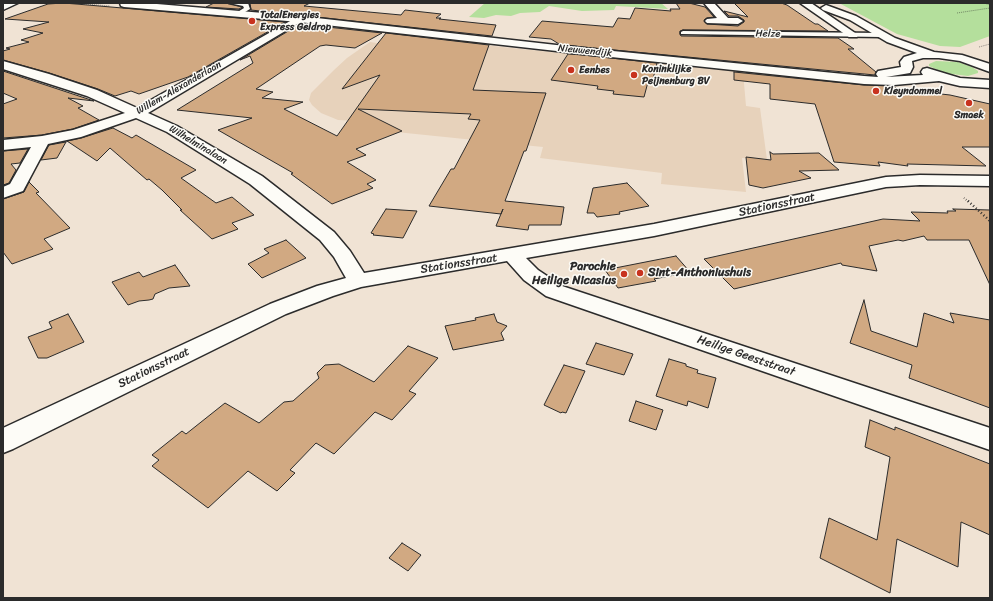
<!DOCTYPE html>
<html>
<head>
<meta charset="utf-8">
<style>
	body { margin:0 }
	#map { position:relative; width:993px; height:601px; overflow:hidden; background:#f0e3d4; font-family:Sriracha,sans-serif }
	canvas { display:block }
	.frame { position:absolute; inset:0; border:4px solid #2b2b2b; pointer-events:none }
</style>
</head>
<body>
<div id="map">
<canvas width="993" height="601"></canvas>
<div class="frame"></div>
</div>
<script>
const ctx = document.querySelector('canvas').getContext('2d');
ctx.lineJoin = 'round';
function fill(path, color) {
  ctx.fillStyle = color;
  ctx.fill(path, 'evenodd');
}
function toPath(rows) {
  const path = new Path2D();
  for (const r of rows) {
    path.moveTo(r[0], r[1]);
    for (let i = 2; i < r.length; i += 2) path.lineTo(r[i], r[i + 1]);
  }
  return path;
}
function trace(path, color, width, dash) {
  ctx.strokeStyle = color;
  ctx.lineWidth = width;
  ctx.lineCap = dash ? 'butt' : 'round';
  ctx.setLineDash(dash || []);
  ctx.stroke(path);
}
function drawText(font, color, halo, rows, align = 'center') {
  ctx.font = font + ' Sriracha,sans-serif';
  ctx.lineWidth = 3;
  ctx.setLineDash([]);
  ctx.textBaseline = 'middle';
  ctx.strokeStyle = halo;
  ctx.fillStyle = color;
  for (const [text, x, y, turn = 0] of rows) {
    ctx.save();
    ctx.translate(x, y);
    ctx.rotate((+turn || 0) * Math.PI / 180);
    ctx.textAlign = isNaN(turn) ? turn : align;
    if (halo) ctx.strokeText(text, 0, 0);
    ctx.fillText(text, 0, 0);
    ctx.restore();
  }
}
const built = toPath([
	[387,35,743,72,746,106,760,108,767,160,742,158,746,192,661,184,662,173,540,158,543,147,396,132,374,122,338,120,321,113,312,105,309,100,311,93,334,70,347,58,370,42,377,43]
]);
const green = toPath([
	[485,3,661,3,668,9,616,6,614,10,582,11,549,6,540,12,520,13,511,16,496,15,484,18,469,17],
	[839,3,990,3,990,36,960,47,940,46,897,34],
	[936,61,958,62,972,67,978,71,978,73,968,76,944,73,929,66,929,64]
]);
const building = toPath([
	[63,3,76,4,285,22,188,77,139,94,131,91,115,96,98,89,49,73,3,60,3,51,10,49,6,48,29,42,21,40,43,33,23,29,49,22,5,19,48,4,63,3],
	[214,3,228,3,242,7,239,9,206,7,214,3],
	[250,3,310,3,304,6,401,15,405,10,441,14,436,18,441,18,439,19,496,25,492,36,251,10,250,3],
	[676,3,689,3,705,7,714,17,707,18,704,20,707,24,738,26,744,22,744,20,738,16,729,16,724,11,748,17,734,3,781,3,787,5,815,24,818,24,828,31,683,30,680,31,680,34,681,36,838,38,854,49,848,49,876,72,875,75,583,47,559,44,551,39,529,37,542,21,613,27,618,18,630,19,635,8,671,11,670,9,680,9,676,3],
	[300,24,382,33,355,48,326,45,320,46,256,89,273,92,262,98,303,102,284,109,337,136,380,75,342,89,386,33,489,45,473,90,546,93,526,151,524,151,505,201,564,207,561,225,529,225,528,230,496,226,503,209,501,214,429,206,451,169,454,169,480,120,468,119,471,114,358,109,402,131,356,149,366,155,347,162,376,180,367,184,373,188,332,204,291,174,293,173,218,130,252,118,177,110,253,63,250,56,240,60,300,24],
	[568,54,583,55,657,63,652,83,648,82,644,97,613,94,614,91,597,89,598,86,551,80,568,54],
	[3,71,94,101,68,98,83,106,78,108,99,120,73,129,42,135,3,138,3,104,17,99,3,93,3,71],
	[734,72,864,85,894,86,897,89,950,95,990,104,990,147,962,147,986,166,907,164,908,166,878,162,880,166,834,162,815,104,770,99,770,84,734,80,734,72],
	[113,128,132,138,136,135,196,170,181,178,216,203,232,197,254,215,232,223,238,229,212,239,180,210,182,210,162,190,149,179,147,180,110,148,97,161,67,141,81,138,113,128],
	[66,142,57,158,41,160,49,145,66,142],
	[28,149,20,163,11,164,16,170,9,183,3,185,3,151,28,149],
	[770,152,773,154,819,153,839,170,799,171,811,178,763,188,749,185,746,157,771,160,770,152],
	[29,182,39,192,36,193,70,228,44,239,53,249,12,264,3,252,3,199,24,192,29,182],
	[627,183,649,206,619,212,620,214,597,217,594,213,587,213,593,188,627,183],
	[386,209,417,211,403,238,373,235,374,234,371,233,386,209],
	[953,209,990,210,990,285,969,240,927,240,924,236,903,241,898,240,869,246,877,271,842,265,841,263,734,289,704,259,883,219,920,221,911,212,948,213,947,211,956,211,953,209],
	[286,240,306,258,262,278,248,264,269,253,264,249,286,240],
	[676,256,690,272,654,279,656,281,618,288,605,270,676,256],
	[175,265,190,286,169,288,155,294,153,299,149,300,139,301,128,305,112,282,139,272,143,277,175,265],
	[864,300,871,331,917,347,924,313,954,323,950,313,990,320,990,408,909,378,912,365,850,343,864,300],
	[68,314,84,342,47,358,38,358,28,337,52,328,49,322,68,314],
	[494,314,497,322,507,326,501,333,504,340,453,350,445,326,476,320,475,318,494,314],
	[596,343,633,354,624,375,586,364,596,343],
	[408,346,438,358,409,391,416,394,392,420,375,412,334,454,316,443,290,470,295,473,277,491,248,471,208,508,152,466,159,460,152,455,182,431,186,434,225,403,259,423,284,402,293,401,319,378,317,373,325,365,339,364,374,382,408,346],
	[669,359,686,364,686,366,698,370,697,373,716,378,708,408,688,401,687,406,656,396,669,359],
	[564,365,585,371,566,413,562,412,561,413,544,405,564,365],
	[636,401,663,410,656,430,629,421,636,401],
	[870,420,895,430,895,427,990,464,990,535,961,522,958,567,897,539,890,593,820,558,829,518,877,540,890,457,865,447,870,420],
	[402,543,421,555,408,571,389,558,402,543]
]);
const pathFar2 = toPath([
	[74,3,110,6],
	[984,3,990,5],
	[957,13,990,8],
	[979,47,990,44]
]);
const pathFar1 = toPath([
	[964,198,969,202]
]);
const path = toPath([
	[968,201,990,221]
]);
const service = toPath([
	[229,3,248,3,250,9,240,15,236,15,236,13,244,8,243,6,229,3],
	[683,31,881,33,884,35,881,37,681,34,681,32,683,31]
]);
const minor = toPath([
	[5,3,18,3,3,10,3,4,5,3],
	[704,3,714,3,728,18,738,18,743,21,738,24,707,23,705,21,707,19,717,18,704,3],
	[800,3,811,3,858,35,857,37,849,37,800,3],
	[299,16,302,17,304,19,302,21,148,113,177,126,262,176,334,232,350,251,364,273,654,224,886,177,920,175,990,176,990,186,920,185,886,187,654,236,526,258,538,270,562,286,990,428,990,450,546,296,524,280,507,261,361,287,333,296,286,314,13,449,3,453,3,428,270,304,317,286,346,278,334,257,320,240,250,184,167,132,136,118,81,137,48,144,23,191,3,198,3,187,10,184,31,147,3,150,3,140,42,136,73,130,125,113,87,96,3,69,3,61,49,74,97,90,137,108,299,16]
]);
const secondary = toPath([
	[120,3,145,3,299,16,583,48,864,76,878,77,876,74,878,71,901,67,900,62,904,57,917,53,887,42,850,20,823,10,821,8,826,5,856,16,895,38,934,52,962,55,990,64,990,72,960,61,939,58,923,58,912,61,913,67,910,73,886,77,923,75,921,72,923,69,927,68,960,78,990,80,990,88,960,86,939,81,894,85,864,84,583,54,299,22,124,7,121,6,120,3]
]);
const markers = [
	[252,21,4,"#c8321e"],
	[571,70,4,"#c8321e"],
	[634,75,4,"#c8321e"],
	[876,91,4,"#c8321e"],
	[969,103,4,"#c8321e"],
	[640,273,4,"#c8321e"],
	[624,274,4,"#c8321e"]
];
const farPoinames = [
	["TotalEnergies",260,15],
	["Express Geldrop",260,27],
	["Koninklijke",642,69],
	["Peijnenburg BV",642,81],
	["Eenbes",579,70],
	["Kleyndommel",884,91],
	["Smaek",969,115,"center"]
];
const farStreetnames = [
	["Helze",768,34,1],
	["Nieuwendijk",585,51,6],
	["Willem-Alexanderlaan",179,88,-30],
	["Wilhelminalaan",198,145,31]
];
const streetNames = [
	["Stationsstraat",777,205,-12],
	["Stationsstraat",459,264,-9],
	["Heilige Geeststraat",746,356,19],
	["Stationsstraat",154,368,-26]
];
const poiNames = [
	["Parochie",616,267],
	["Heilige Nicasius",616,281],
	["Sint-Anthoniushuis",648,273,"left"]
];
fill(built, '#e7d2bb');
fill(green, '#b4df9c');
fill(building, '#d1a982');
trace(building, '#2b2b2b', 1);
trace(service, '#2b2b2b', 3);
trace(minor, '#2b2b2b', 3);
trace(secondary, '#2b2b2b', 3);
trace(pathFar2, '#2b2b2b', 1, [0.5, 1.5]);
trace(pathFar1, '#2b2b2b', 2, [0.5, 2]);
trace(path, '#2b2b2b', 2.5, [1, 2.5]);
fill(service, '#fdfcf7');
fill(minor, '#fdfcf7');
fill(secondary, '#fdfcf7');
for (const [x, y, r, color] of markers) {
  const dot = new Path2D();
  dot.arc(x, y, r, 0, 2 * Math.PI);
  ctx.fillStyle = color;
  ctx.fill(dot);
  trace(dot, '#fdfcf7', 1.5);
}
drawText('bold 10px', '#2b2b2b', '#fdfcf7', farPoinames, 'left');
drawText('10px', '#2b2b2b', '#fdfcf7', farStreetnames);
drawText('12px', '#2b2b2b', '#fdfcf7', streetNames);
drawText('bold 12px', '#2b2b2b', '#fdfcf7', poiNames, 'right');
</script>
</body>
</html>
